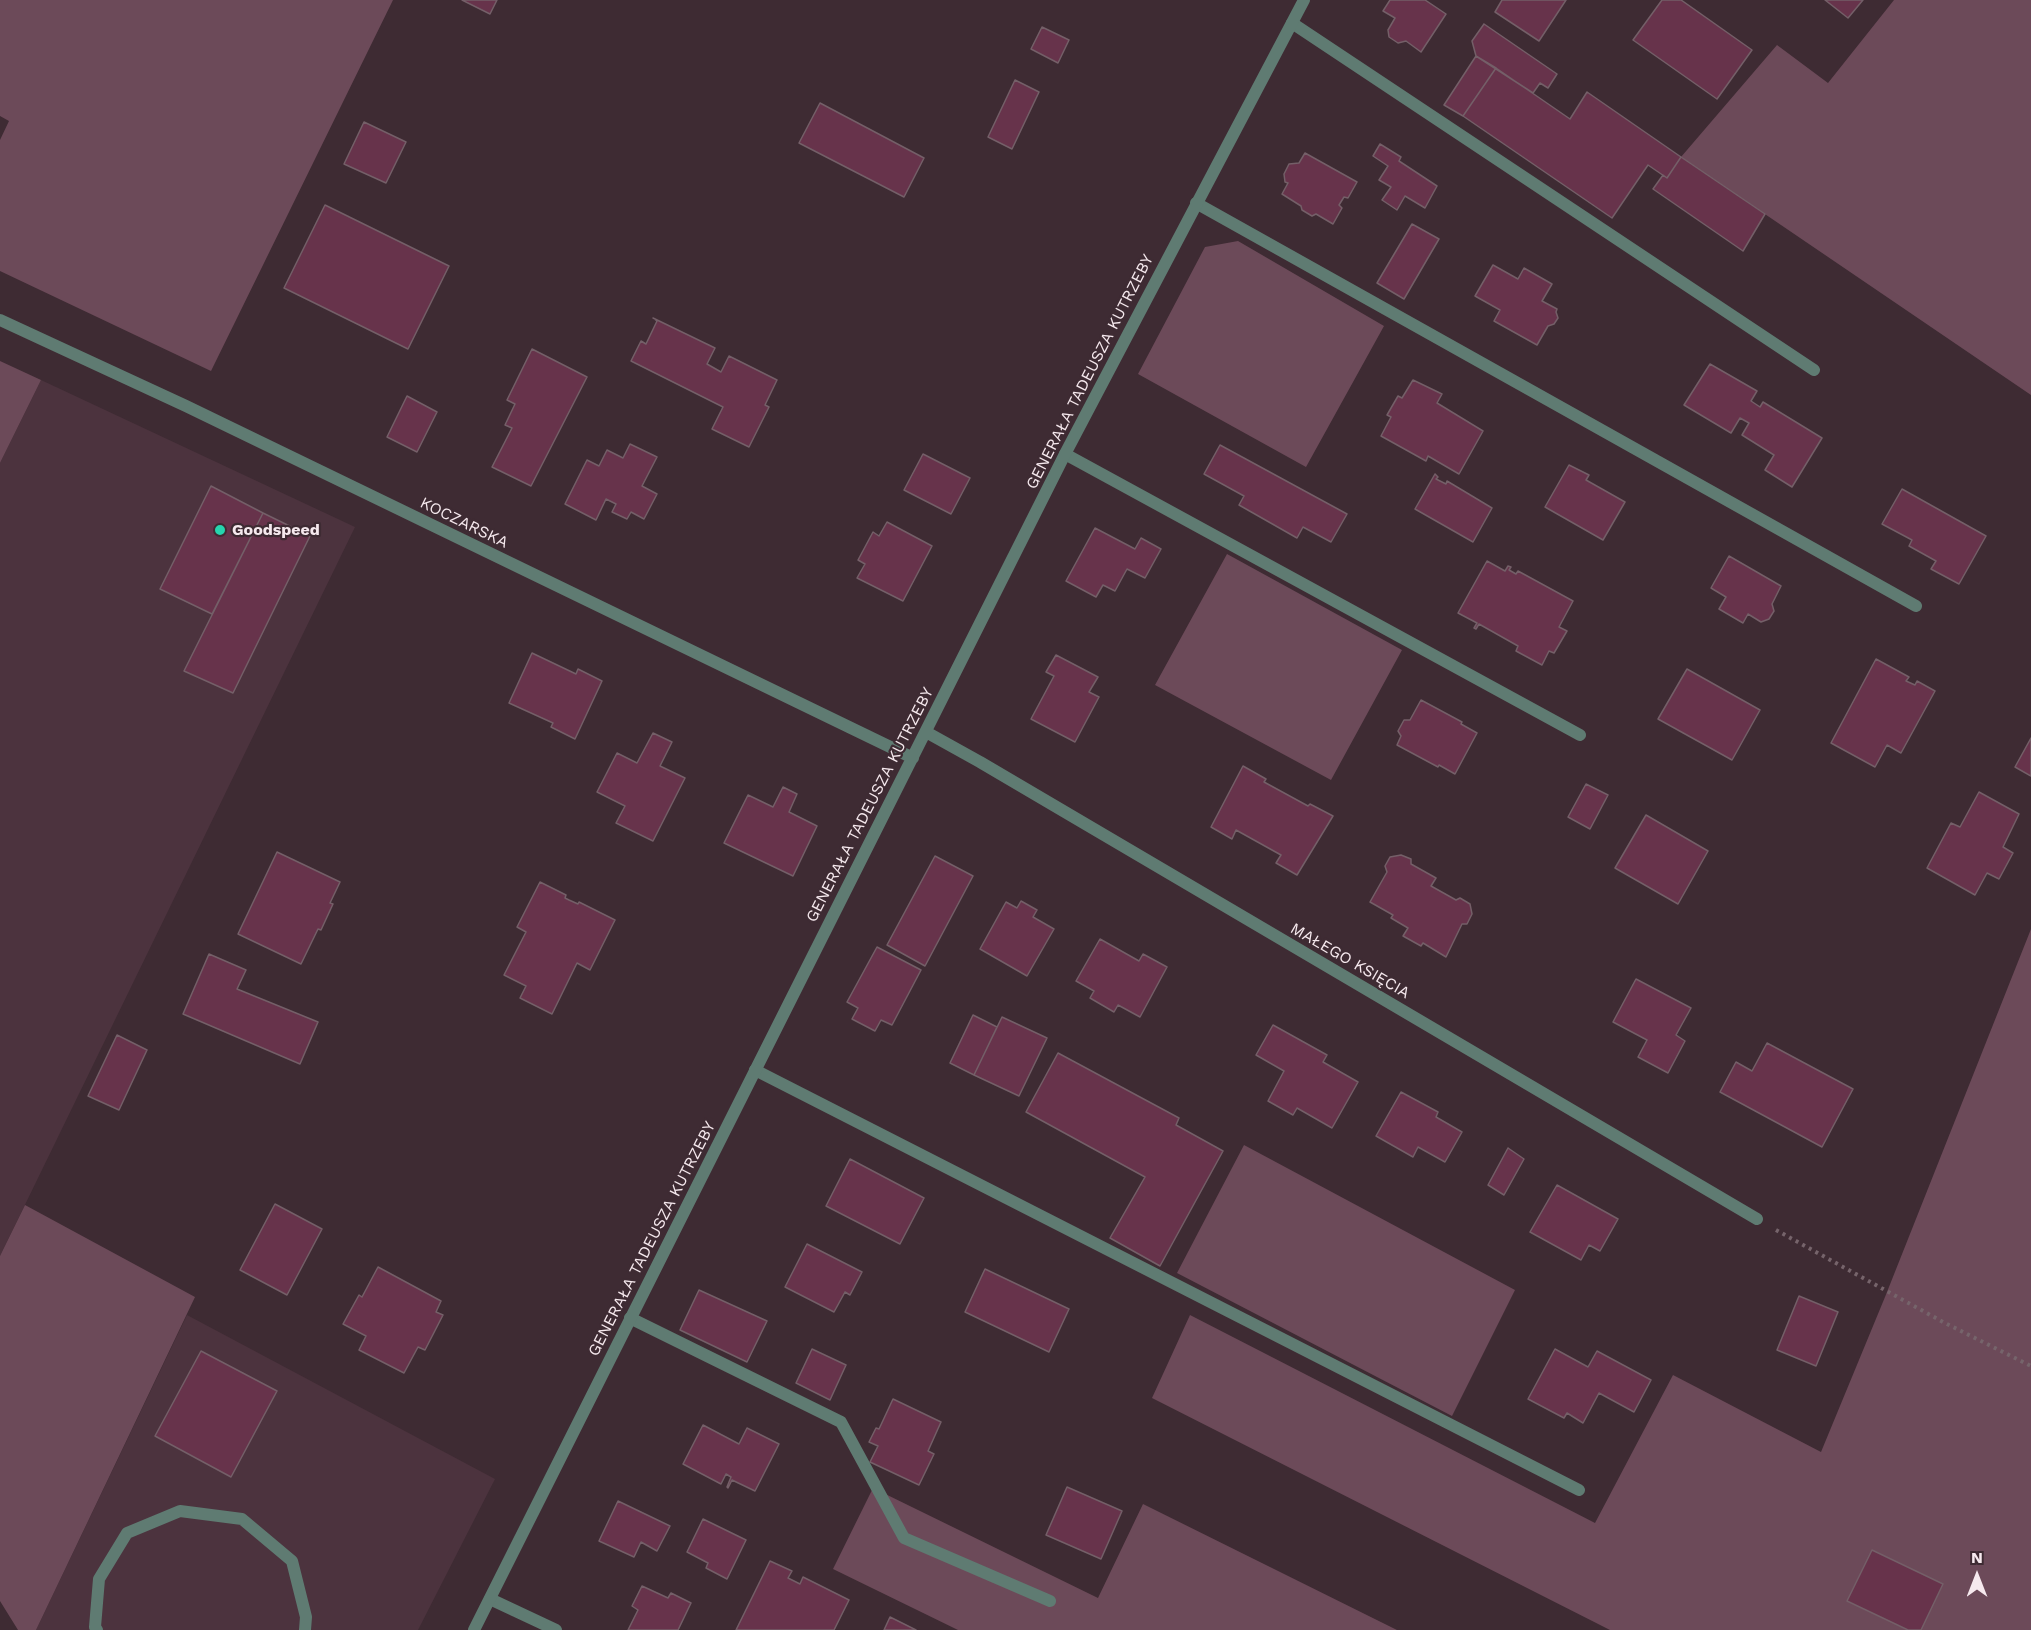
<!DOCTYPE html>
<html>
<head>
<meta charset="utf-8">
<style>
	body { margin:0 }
	#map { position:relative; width:2031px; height:1630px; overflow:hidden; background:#3e2b33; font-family:"Work Sans",sans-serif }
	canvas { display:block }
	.north { position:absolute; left:1947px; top:1546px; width:60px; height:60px; -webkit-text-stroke:4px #3e2b33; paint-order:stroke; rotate:0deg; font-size:16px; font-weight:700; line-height:24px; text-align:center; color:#f6e9ee }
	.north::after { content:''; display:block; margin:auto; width:21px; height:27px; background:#f6e9ee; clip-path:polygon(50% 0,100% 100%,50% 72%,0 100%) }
</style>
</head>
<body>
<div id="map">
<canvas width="2031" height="1630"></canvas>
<div class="north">N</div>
</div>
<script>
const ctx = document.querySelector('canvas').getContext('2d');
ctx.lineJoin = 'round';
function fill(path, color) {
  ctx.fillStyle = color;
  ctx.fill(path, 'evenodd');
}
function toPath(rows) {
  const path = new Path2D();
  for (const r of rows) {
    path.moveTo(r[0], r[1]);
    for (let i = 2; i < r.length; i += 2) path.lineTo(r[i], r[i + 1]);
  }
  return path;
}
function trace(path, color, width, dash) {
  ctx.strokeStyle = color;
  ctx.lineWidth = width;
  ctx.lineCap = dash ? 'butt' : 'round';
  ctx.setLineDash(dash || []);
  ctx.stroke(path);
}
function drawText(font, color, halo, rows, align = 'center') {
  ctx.font = font + ' "Work Sans",sans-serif';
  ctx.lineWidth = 4.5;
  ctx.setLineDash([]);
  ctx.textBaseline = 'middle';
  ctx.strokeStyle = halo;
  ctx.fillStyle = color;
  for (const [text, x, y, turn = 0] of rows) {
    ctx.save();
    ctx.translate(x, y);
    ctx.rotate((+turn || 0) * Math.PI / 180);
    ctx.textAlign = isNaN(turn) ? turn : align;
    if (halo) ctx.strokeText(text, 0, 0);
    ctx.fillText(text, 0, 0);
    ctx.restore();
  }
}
const built = toPath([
	[41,380,355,527,0,1256,0,463],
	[187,1315,495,1479,418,1630,36,1630]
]);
const green = toPath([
	[0,0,393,0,211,371,0,271,0,140,9,121,0,116],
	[1894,0,2031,0,2031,395,1681,157,1777,45,1828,83],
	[1238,241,1384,326,1306,467,1138,374,1205,247],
	[0,361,41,380,0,463],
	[1227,554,1402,650,1331,780,1155,685],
	[2031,929,2031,1630,1610,1630,1152,1398,1190,1315,1595,1523,1673,1375,1821,1452,1885,1297],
	[1244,1145,1515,1290,1452,1416,1177,1273],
	[25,1205,195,1297,36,1630,18,1630,0,1601,0,1256],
	[873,1488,1098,1598,1143,1504,1397,1630,958,1630,833,1569]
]);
const building = toPath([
	[462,0,497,0,490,14,462,0],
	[1390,0,1425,0,1446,14,1421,52,1406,41,1398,43,1389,37,1388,30,1395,18,1383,11,1390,0],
	[1502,0,1566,0,1539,41,1495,12,1502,0],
	[1662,0,1681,0,1752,50,1717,99,1633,40,1662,0],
	[1825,0,1863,0,1848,18,1825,0],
	[1484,24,1557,74,1548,88,1540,83,1533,93,1476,56,1472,41,1484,24],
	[1042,27,1069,40,1058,63,1031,49,1042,27],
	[1476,56,1496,68,1463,116,1444,105,1476,56],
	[1496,68,1570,119,1587,92,1681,157,1667,178,1648,165,1612,218,1463,116,1496,68],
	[1015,80,1039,92,1012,149,988,137,1015,80],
	[820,103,924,158,904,197,799,143,820,103],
	[364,122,406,142,386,183,344,164,364,122],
	[1380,144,1401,157,1399,161,1437,186,1425,208,1405,196,1397,210,1382,200,1391,187,1379,180,1388,166,1373,156,1380,144],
	[1305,153,1357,182,1348,198,1344,197,1339,205,1342,208,1333,224,1316,214,1312,216,1302,210,1301,206,1282,194,1288,183,1285,182,1284,174,1289,164,1299,163,1305,153],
	[1681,157,1765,214,1743,251,1653,189,1663,175,1667,178,1681,157],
	[325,205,449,266,408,349,284,288,325,205],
	[1412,224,1439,239,1404,299,1377,283,1412,224],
	[1493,265,1518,279,1524,268,1552,284,1542,301,1557,309,1556,312,1558,318,1554,324,1548,326,1537,345,1494,321,1500,310,1475,296,1493,265],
	[653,318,715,348,707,364,721,372,729,356,777,380,765,405,769,407,749,447,712,429,723,407,631,361,641,341,646,344,657,321,653,318],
	[532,349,587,377,531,486,492,467,512,428,505,425,515,404,507,400,532,349],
	[1710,364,1757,391,1751,401,1760,407,1763,402,1822,438,1792,487,1765,470,1774,455,1742,435,1749,423,1740,418,1731,433,1684,405,1710,364],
	[1413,380,1442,394,1437,403,1483,431,1459,474,1428,456,1426,461,1381,436,1391,417,1387,415,1398,396,1402,398,1413,380],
	[407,396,437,412,417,452,387,437,407,396],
	[630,444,657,457,642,486,657,494,644,519,631,512,627,519,612,512,616,504,606,499,596,520,565,504,587,460,599,466,607,450,623,458,630,444],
	[1220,445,1347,514,1331,542,1303,527,1297,538,1239,505,1244,496,1204,474,1220,445],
	[923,454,970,478,951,514,904,490,923,454],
	[1569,465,1589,475,1586,480,1625,502,1603,540,1545,507,1569,465],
	[1435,474,1438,477,1436,479,1446,484,1447,481,1492,508,1473,542,1415,509,1435,474],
	[211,486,263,513,212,614,160,589,211,486],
	[1902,489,1986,536,1959,584,1931,569,1936,561,1909,546,1912,540,1882,524,1902,489],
	[263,513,310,536,233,693,184,671,263,513],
	[887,522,932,546,903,601,857,578,865,564,858,560,873,532,879,536,887,522],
	[1095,528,1135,549,1141,538,1161,549,1145,578,1127,569,1115,591,1103,585,1096,597,1066,581,1095,528],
	[1729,556,1781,586,1772,604,1774,611,1769,619,1761,622,1748,614,1743,623,1719,609,1726,597,1711,588,1729,556],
	[1487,561,1505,571,1508,566,1511,567,1509,570,1516,574,1518,571,1573,601,1559,627,1567,631,1554,653,1549,651,1542,665,1516,651,1518,646,1479,624,1476,629,1474,628,1477,623,1458,613,1487,561],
	[532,653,576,674,578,669,602,681,575,739,551,727,553,723,509,703,532,653],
	[1056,655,1098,677,1089,692,1099,697,1075,742,1031,719,1054,676,1046,672,1056,655],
	[1876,659,1909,677,1906,681,1915,685,1917,681,1935,691,1901,753,1887,745,1875,767,1831,743,1876,659],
	[1687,669,1760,710,1732,760,1658,719,1687,669],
	[1421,700,1462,722,1461,724,1477,733,1455,774,1439,765,1438,767,1397,745,1401,736,1398,731,1404,720,1410,720,1421,700],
	[653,733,672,742,660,766,685,778,653,841,616,823,625,806,597,792,617,753,637,763,653,733],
	[2031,738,2031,776,2015,767,2031,738],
	[1243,766,1266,779,1264,782,1308,806,1310,804,1333,816,1297,875,1276,863,1281,855,1236,830,1232,839,1211,827,1243,766],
	[1586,784,1608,795,1590,829,1568,817,1586,784],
	[783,787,797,794,789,812,817,826,793,876,724,843,748,795,773,807,783,787],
	[1979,792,2019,814,2003,847,2013,853,1999,879,1987,873,1975,895,1927,868,1951,823,1960,827,1979,792],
	[1646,815,1708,851,1678,904,1615,868,1646,815],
	[277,852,340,882,330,903,333,904,321,930,318,929,301,964,238,934,277,852],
	[1401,855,1411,859,1411,864,1436,878,1431,886,1456,900,1460,898,1470,904,1472,914,1467,924,1462,924,1446,957,1423,943,1421,946,1403,936,1408,928,1391,918,1393,915,1370,902,1387,872,1385,866,1390,857,1401,855],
	[935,856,973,876,925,966,887,945,935,856],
	[540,882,566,895,565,898,569,900,578,904,579,902,615,920,590,970,577,963,552,1014,520,998,526,986,504,975,526,932,517,927,540,882],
	[1021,901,1037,910,1033,917,1054,929,1027,976,980,949,1006,902,1017,908,1021,901],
	[1100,939,1139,961,1143,954,1167,967,1140,1017,1118,1005,1114,1012,1090,998,1094,991,1076,981,1100,939],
	[877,947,921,970,892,1025,881,1020,875,1031,852,1019,858,1008,847,1002,877,947],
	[209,954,246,970,237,989,318,1022,300,1064,183,1014,209,954],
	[1636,979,1691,1008,1676,1035,1685,1041,1668,1073,1638,1057,1647,1040,1613,1022,1636,979],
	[973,1015,997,1027,974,1075,950,1063,973,1015],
	[1002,1017,1047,1038,1019,1096,974,1075,1002,1017],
	[1273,1025,1327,1055,1323,1062,1358,1082,1332,1128,1297,1108,1293,1115,1268,1101,1284,1071,1256,1055,1273,1025],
	[117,1035,147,1050,119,1110,88,1096,117,1035],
	[1767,1043,1853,1089,1822,1147,1720,1092,1736,1062,1752,1071,1767,1043],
	[1058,1053,1179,1118,1176,1125,1223,1151,1160,1266,1110,1238,1145,1177,1026,1112,1058,1053],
	[1401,1092,1438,1112,1436,1117,1462,1132,1445,1162,1418,1147,1413,1157,1376,1136,1401,1092],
	[1508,1148,1524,1159,1504,1195,1488,1185,1508,1148],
	[850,1159,924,1198,900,1244,826,1206,850,1159],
	[1557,1185,1618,1219,1600,1251,1589,1245,1581,1260,1530,1232,1557,1185],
	[275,1204,322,1229,287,1295,240,1270,275,1204],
	[807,1244,862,1272,850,1295,845,1292,834,1312,785,1287,807,1244],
	[378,1267,441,1301,436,1312,443,1315,425,1350,418,1347,404,1373,359,1350,366,1336,343,1324,359,1295,362,1297,378,1267],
	[985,1269,1069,1309,1049,1352,965,1312,985,1269],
	[699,1290,767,1321,747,1362,680,1330,699,1290],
	[1799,1296,1838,1312,1816,1366,1777,1350,1799,1296],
	[812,1349,846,1365,830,1400,796,1383,812,1349],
	[1555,1349,1588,1367,1597,1351,1651,1380,1634,1412,1599,1393,1583,1423,1567,1413,1564,1418,1528,1399,1555,1349],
	[201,1351,277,1391,231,1477,155,1436,201,1351],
	[893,1399,941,1422,928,1451,934,1454,919,1485,870,1462,878,1446,869,1442,876,1428,879,1429,893,1399],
	[703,1425,739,1444,747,1428,779,1444,755,1491,732,1480,728,1488,727,1487,731,1477,726,1474,721,1484,683,1464,703,1425],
	[1067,1487,1122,1511,1101,1559,1046,1535,1067,1487],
	[618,1501,670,1526,657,1551,641,1542,634,1557,599,1541,618,1501],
	[703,1519,746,1540,727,1579,706,1568,708,1563,687,1552,703,1519],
	[1872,1550,1943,1584,1921,1630,1908,1630,1847,1601,1872,1550],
	[770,1561,792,1571,788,1578,800,1584,803,1577,849,1600,834,1630,736,1630,770,1561],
	[642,1586,668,1598,671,1593,691,1603,678,1630,628,1630,638,1610,632,1606,642,1586],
	[890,1617,916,1630,884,1630,890,1617]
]);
const path = toPath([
	[1776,1230,1943,1322,2031,1366]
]);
const lane = toPath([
	[1292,23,1814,370],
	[1196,203,1916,606],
	[1065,454,1580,735],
	[755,1070,1579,1490],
	[630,1318,841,1422,904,1538,1050,1601],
	[490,1599,556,1630],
	[97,1630,95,1627,99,1579,127,1533,180,1511,242,1519,292,1561,306,1617,305,1630]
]);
const street = toPath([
	[0,320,186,406,913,758],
	[926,732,980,762,1757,1219],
	[474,1630,1065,454,1304,0]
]);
const markers = [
	[220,530,6,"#26d5ae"]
];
const streetNames = [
	["GENERAŁA TADEUSZA KUTRZEBY",1090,372,-63],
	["KOCZARSKA",464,523,26],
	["GENERAŁA TADEUSZA KUTRZEBY",870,805,-63],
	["MAŁEGO KSIĘCIA",1350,961,30],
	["GENERAŁA TADEUSZA KUTRZEBY",652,1239,-63]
];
const poiNames = [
	["Goodspeed",232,530]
];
fill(built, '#4c333e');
fill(green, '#6c4a59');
fill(building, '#67334b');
trace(building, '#745f68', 1.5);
trace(path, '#76646b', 4, [3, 4.5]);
trace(lane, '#5f7b72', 12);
trace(street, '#5f7b72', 12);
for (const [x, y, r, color] of markers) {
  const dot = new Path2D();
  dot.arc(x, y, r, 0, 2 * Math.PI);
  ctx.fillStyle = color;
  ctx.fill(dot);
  trace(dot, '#3e2b33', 2);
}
drawText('16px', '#f6e9ee', '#3e2b33', streetNames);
drawText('bold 16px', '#f6e9ee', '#3e2b33', poiNames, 'left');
</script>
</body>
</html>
